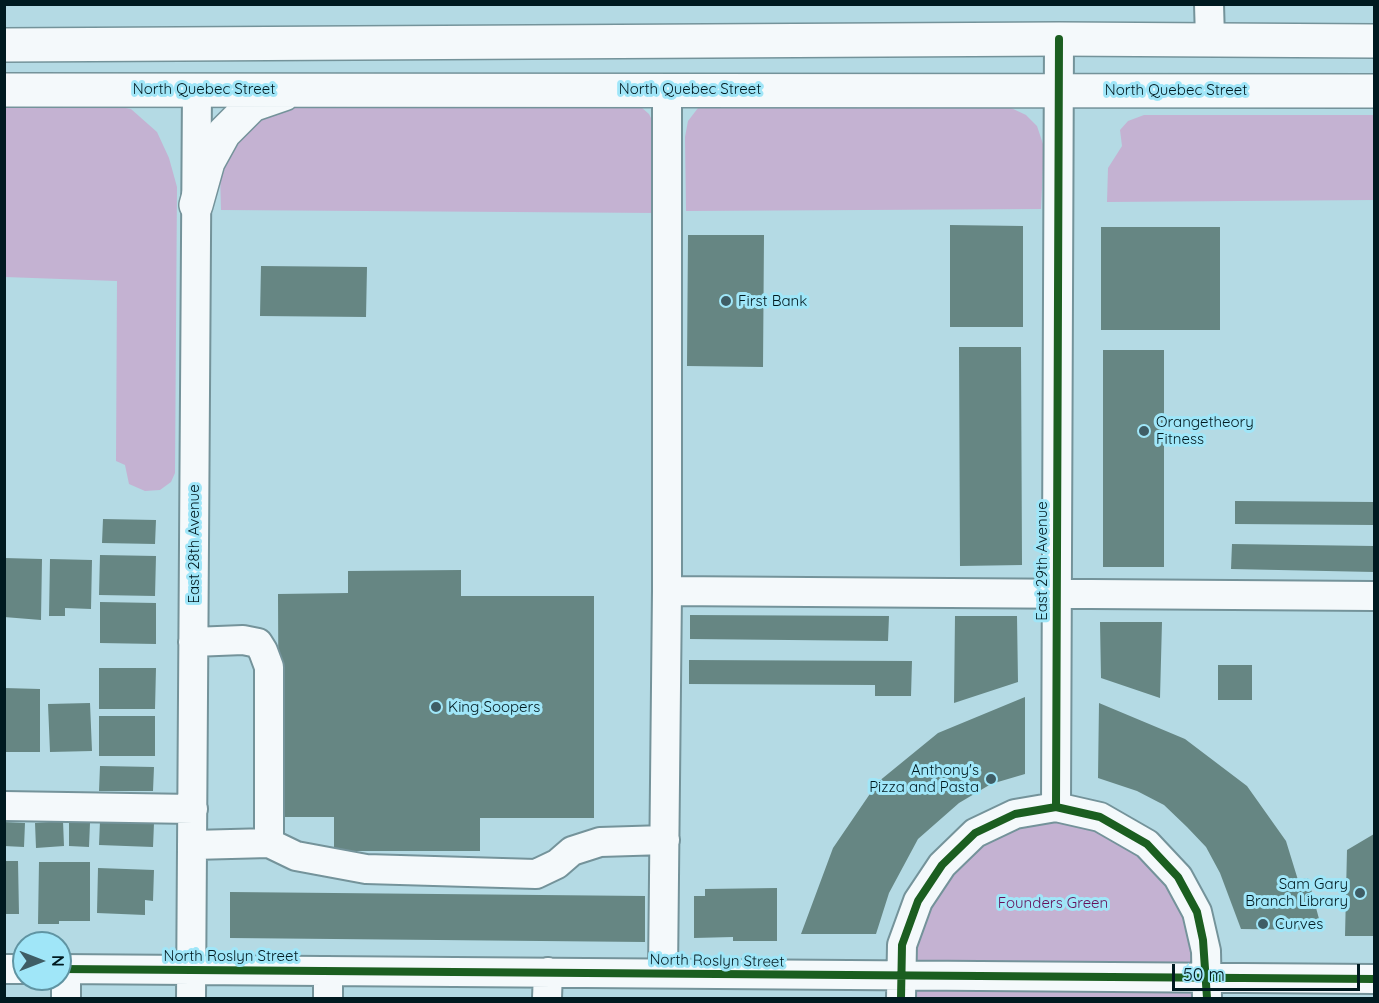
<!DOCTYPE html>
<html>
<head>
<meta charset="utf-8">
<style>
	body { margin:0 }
	#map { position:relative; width:1379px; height:1003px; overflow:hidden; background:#b4dae4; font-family:Quicksand,sans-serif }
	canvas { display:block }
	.frame { position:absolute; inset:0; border:6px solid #001a20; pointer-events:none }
	.north { position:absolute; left:12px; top:931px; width:60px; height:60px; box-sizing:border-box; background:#a0e6f8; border:2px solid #6094a2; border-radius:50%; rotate:90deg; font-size:16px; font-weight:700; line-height:24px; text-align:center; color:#001a20 }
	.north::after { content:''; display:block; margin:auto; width:21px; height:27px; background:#3f5d65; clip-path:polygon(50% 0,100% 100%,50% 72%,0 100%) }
	.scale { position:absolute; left:1172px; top:964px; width:188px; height:27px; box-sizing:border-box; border:3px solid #001a20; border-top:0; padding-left:8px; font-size:18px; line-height:21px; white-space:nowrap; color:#001a20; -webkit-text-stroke:4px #a0e6f8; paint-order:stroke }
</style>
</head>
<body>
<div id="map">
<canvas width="1379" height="1003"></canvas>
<div class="frame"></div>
<div class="north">N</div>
<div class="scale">50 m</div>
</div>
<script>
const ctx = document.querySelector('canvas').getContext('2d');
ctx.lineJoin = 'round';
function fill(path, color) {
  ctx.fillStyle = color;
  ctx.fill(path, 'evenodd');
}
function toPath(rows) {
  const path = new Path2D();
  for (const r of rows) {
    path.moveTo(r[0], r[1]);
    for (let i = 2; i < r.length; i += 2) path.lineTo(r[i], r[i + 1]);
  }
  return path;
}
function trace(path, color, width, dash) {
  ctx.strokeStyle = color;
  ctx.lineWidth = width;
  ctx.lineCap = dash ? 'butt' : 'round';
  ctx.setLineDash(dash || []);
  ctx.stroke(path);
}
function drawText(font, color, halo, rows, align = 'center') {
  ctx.font = font + ' Quicksand,sans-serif';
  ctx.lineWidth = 6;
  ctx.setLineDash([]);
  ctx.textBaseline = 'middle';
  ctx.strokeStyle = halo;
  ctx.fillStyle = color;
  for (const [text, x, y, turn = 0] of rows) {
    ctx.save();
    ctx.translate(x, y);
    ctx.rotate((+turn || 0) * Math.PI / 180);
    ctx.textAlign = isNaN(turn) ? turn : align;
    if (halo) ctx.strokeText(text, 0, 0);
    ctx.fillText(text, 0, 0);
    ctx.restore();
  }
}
const green = toPath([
	[5,100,94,102,131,109,157,132,169,158,177,187,175,473,171,482,160,490,145,491,129,484,125,465,116,461,117,281,5,277],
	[634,101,649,114,655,126,657,213,221,210,220,173,242,126,298,103],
	[708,101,1009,107,1026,115,1037,126,1044,147,1041,209,686,211,685,137,688,121,698,108],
	[1144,115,1374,115,1374,200,1107,202,1108,168,1122,146,1120,130,1128,121],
	[1015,814,1100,817,1197,912,1207,998,901,998,915,908]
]);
const building = toPath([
	[950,225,1023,226,1023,327,950,327],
	[1101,227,1220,227,1220,330,1101,330],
	[688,235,764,235,763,367,687,366],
	[261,266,367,267,366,317,260,316],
	[959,347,1021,347,1022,565,960,566],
	[1103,350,1164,350,1164,567,1103,567],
	[1235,501,1374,502,1374,525,1235,524],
	[103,519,156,520,155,544,102,543],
	[1232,544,1374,546,1374,572,1231,569],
	[100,555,156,556,155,596,99,595],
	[4,558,42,559,41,620,4,617],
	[50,559,92,560,91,609,65,608,65,616,49,616],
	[461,570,461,596,594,596,594,818,480,818,480,851,334,851,334,817,279,817,278,594,348,593,348,571],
	[100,602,156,603,156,644,100,643],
	[690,615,889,616,888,641,690,639],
	[955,616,1017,616,1018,682,954,703],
	[1100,622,1162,622,1160,698,1101,678],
	[689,660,912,661,911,696,875,696,875,685,689,684],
	[1218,665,1252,665,1252,700,1218,700],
	[99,668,156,668,155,709,99,709],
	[4,688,40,689,40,752,4,752],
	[1025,697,1025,774,991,784,959,803,918,839,889,893,876,934,801,934,833,848,878,782,938,733],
	[90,703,92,751,50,752,48,704],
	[1099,703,1185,739,1247,786,1286,841,1298,880,1308,878,1322,930,1241,929,1220,873,1206,847,1187,827,1164,805,1137,791,1098,778],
	[99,716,155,716,155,756,99,756],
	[100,766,154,767,153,791,99,791],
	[63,821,64,846,36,848,35,823],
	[100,821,154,823,153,847,99,845],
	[4,822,25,823,24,847,4,846],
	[69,822,90,823,89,847,69,846],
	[1374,834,1374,936,1345,936,1347,850],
	[4,861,18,861,19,914,4,914],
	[39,862,90,862,90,921,59,921,59,924,38,924],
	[98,868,154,870,153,901,145,900,145,915,97,913],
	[777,888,777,941,733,941,733,937,694,938,694,896,705,896,705,889],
	[230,892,645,896,645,942,230,938]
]);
const minor = toPath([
	[1209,4,1210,39],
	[667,591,1374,596],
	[193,642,243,640,258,643,263,651,269,667,269,843,296,856,366,869,536,874,557,864,572,851,600,842,665,840],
	[4,806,193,809],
	[1056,807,1059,39],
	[193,845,269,843],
	[4,969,24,969],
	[60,969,1374,979],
	[66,969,66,998],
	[663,973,667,591,667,89],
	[191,998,197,89],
	[328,998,328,971],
	[547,998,548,972],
	[901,998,902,945,918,901,942,865,975,833,1015,814,1056,807,1100,817,1147,844,1178,877,1197,912,1206,951,1207,998]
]);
const major = toPath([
	[4,45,1059,39,1374,41],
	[4,90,1374,91],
	[196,205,208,162,224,133,252,105,284,94]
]);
const cycleway = toPath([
	[1056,807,1059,39],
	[60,969,1374,979],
	[901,998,902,945,918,901,942,865,975,833,1015,814,1056,807,1100,817,1147,844,1178,877,1197,912,1203,940,1207,998]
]);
const markers = [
	[726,301,6,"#3f5d65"],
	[1144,431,6,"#3f5d65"],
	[436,707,6,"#3f5d65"],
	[991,779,6,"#3f5d65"],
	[1360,893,6,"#3f5d65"],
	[1263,924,6,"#3f5d65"]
];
const streetNames = [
	["North Quebec Street",204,89],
	["North Quebec Street",690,89],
	["North Quebec Street",1176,90],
	["East 28th Avenue",194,544,-90],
	["East 29th Avenue",1042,561,-90],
	["North Roslyn Street",231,956],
	["North Roslyn Street",717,961,1]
];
const poiNames = [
	["First Bank",738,301],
	["Orangetheory",1156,422],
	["Fitness",1156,439],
	["King Soopers",448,707],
	["Anthony's",979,770,"right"],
	["Pizza and Pasta",979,787,"right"],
	["Sam Gary",1348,884,"right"],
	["Branch Library",1348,901,"right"],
	["Curves",1275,924]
];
const parkNames = [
	["Founders Green",1053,903]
];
fill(green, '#c4b2d2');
fill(building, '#668683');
trace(minor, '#74939a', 32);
trace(major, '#74939a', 36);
trace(minor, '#f4f9fb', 28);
trace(major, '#f4f9fb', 33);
trace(cycleway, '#1b5e20', 8);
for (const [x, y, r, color] of markers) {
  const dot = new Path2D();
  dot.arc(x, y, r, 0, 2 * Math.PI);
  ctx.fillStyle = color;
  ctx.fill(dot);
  trace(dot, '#a0e6f8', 2);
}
drawText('15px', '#001a20', '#a0e6f8', streetNames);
drawText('15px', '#001a20', '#a0e6f8', poiNames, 'left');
drawText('15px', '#650f59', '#a0e6f8', parkNames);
</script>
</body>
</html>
